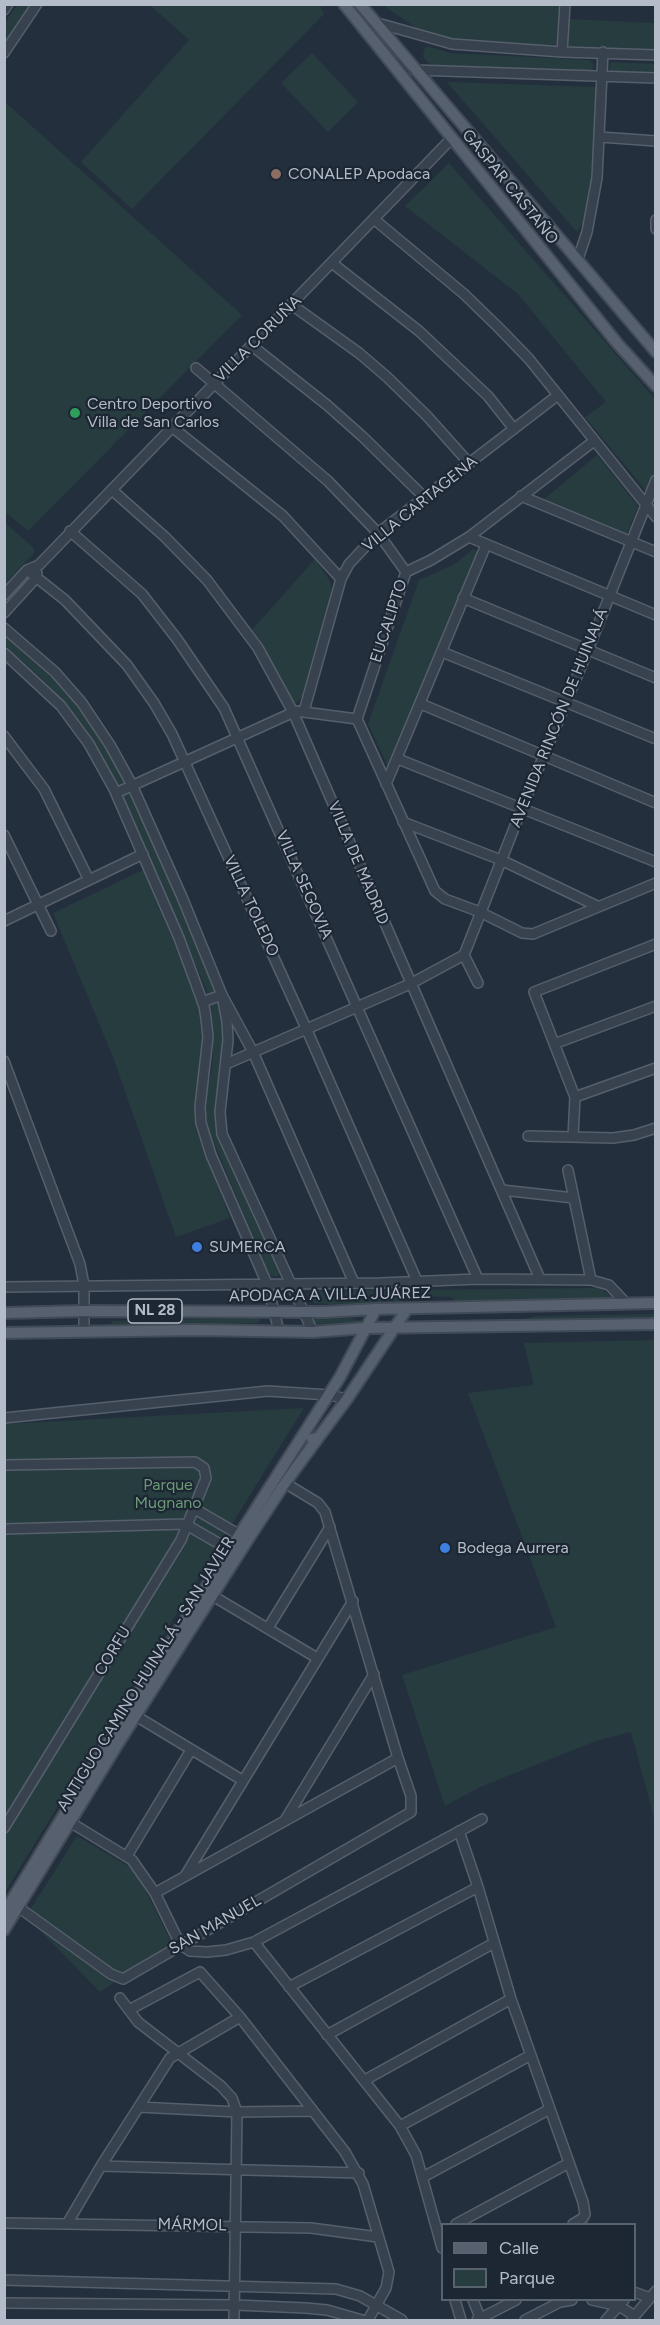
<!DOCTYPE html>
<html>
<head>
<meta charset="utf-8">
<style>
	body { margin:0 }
	#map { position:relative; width:660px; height:2325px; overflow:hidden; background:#242f3e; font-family:Figtree,sans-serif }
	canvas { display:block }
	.frame { position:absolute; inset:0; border:6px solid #b4bcc9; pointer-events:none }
	.legend { position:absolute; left:441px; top:2223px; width:195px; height:78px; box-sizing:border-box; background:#1d2633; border:2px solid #59626f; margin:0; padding:8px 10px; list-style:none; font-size:18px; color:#b4bcc9 }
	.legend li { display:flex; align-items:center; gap:12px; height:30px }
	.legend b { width:30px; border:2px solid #59626f }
</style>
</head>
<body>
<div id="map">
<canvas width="660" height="2325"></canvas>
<div class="frame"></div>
<ul class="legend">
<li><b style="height:8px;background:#56606e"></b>Calle</li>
<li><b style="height:16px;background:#263c3f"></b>Parque</li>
</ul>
</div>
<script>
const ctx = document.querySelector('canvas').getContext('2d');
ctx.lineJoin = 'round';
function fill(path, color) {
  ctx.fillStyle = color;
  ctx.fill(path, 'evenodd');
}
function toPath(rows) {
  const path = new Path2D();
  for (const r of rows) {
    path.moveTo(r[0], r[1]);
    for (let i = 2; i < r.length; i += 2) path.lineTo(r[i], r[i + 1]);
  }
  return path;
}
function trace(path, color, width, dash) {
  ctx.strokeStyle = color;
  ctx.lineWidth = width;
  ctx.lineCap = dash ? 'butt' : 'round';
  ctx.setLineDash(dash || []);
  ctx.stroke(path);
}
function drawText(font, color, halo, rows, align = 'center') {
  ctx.font = font + ' Figtree,sans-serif';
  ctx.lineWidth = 4.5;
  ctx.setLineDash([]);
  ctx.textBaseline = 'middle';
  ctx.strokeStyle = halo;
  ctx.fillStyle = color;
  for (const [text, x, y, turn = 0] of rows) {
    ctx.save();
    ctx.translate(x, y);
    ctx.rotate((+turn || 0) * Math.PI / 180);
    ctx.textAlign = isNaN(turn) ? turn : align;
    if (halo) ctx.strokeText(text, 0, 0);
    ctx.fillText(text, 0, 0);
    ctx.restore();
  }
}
const green = toPath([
	[17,5,31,5,5,45,4,24],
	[150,5,320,5,324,14,132,209,81,162,189,40],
	[383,5,560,5,556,46,463,41,416,28],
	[569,19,655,23,655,50,568,46],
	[426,46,451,53,589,60,594,64,594,67,591,71,587,71,435,65,428,63,424,58,423,53],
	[312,53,358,102,328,132,281,83],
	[610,62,655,64,655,73,609,71],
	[447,82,597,87,591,183,583,223,577,232],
	[5,102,242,315,28,531,5,512],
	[449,163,655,399,655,470,646,491,585,417,606,402,518,294,405,206],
	[597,455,638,506,626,536,543,500],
	[5,523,33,547,35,552,5,584],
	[473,549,479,552,389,769,368,724,419,580,455,564],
	[315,559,330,581,332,594,302,697,296,704,292,702,281,679,251,631],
	[4,635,41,665,70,695,99,734,122,773,208,968,220,1004,224,1031,215,1108,218,1126,280,1273,276,1277,269,1275,209,1131,206,1116,206,1095,212,1070,213,1046,212,1015,206,989,135,824,102,758,62,702,41,678,5,646],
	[143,870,197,997,202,1015,205,1031,195,1118,197,1132,230,1218,176,1237,113,1057,53,913],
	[600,1288,612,1297,613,1301,458,1303,451,1297,412,1296,399,1304,329,1304,315,1303,309,1297,311,1292,317,1291],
	[655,1314,655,1321,517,1321,537,1316],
	[257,1318,261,1320,257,1323,114,1327,111,1325,112,1321],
	[348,1318,363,1321,364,1323,313,1324,312,1319],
	[655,1340,655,1821,631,1732,596,1741,480,1787,445,1806,402,1675,556,1627,468,1393,534,1385,524,1343],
	[304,1408,214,1553,5,1892,5,1424],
	[77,1836,135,1870,172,1943,100,1992,26,1916]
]);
const minor = toPath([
	[4,10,8,4],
	[374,22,452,44,562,52,656,55],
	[562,52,565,4],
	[4,53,37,4],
	[414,70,656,78],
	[600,137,656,141],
	[375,220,464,294,499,328,529,359,656,517],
	[656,220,656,229],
	[578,259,587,232,597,178,603,52],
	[332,263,419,331,488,396,514,429],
	[292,305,359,353,387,377,427,416,469,463],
	[251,345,327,405,363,437,425,498],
	[196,368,328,481,378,533,406,572],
	[172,427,283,516,341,579],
	[594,441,469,537,431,560,406,572,357,719,435,891,445,899,480,912,522,933,533,934,656,883],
	[112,490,165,537,207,580,258,648,293,712,540,1279],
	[521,496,656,552],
	[70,531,142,594,177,639,224,708,478,1279],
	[469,537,656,615],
	[27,570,65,600,127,665,154,703,172,734,306,1028,417,1281],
	[4,595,27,570,39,565,451,139],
	[463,598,656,678],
	[4,613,36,578,37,573],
	[4,628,55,672,82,703,110,745,132,785,182,897,222,995,227,1022,228,1040,220,1112,222,1134,313,1332],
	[442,652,656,739],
	[4,653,61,706,89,744,114,789,179,938,204,1006,206,1018,208,1037,200,1107,201,1123,211,1155,267,1284,279,1331],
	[421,704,656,803],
	[304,711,341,579,349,564,378,533,558,395],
	[4,736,44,789,89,880],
	[398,759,656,862],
	[386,784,486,545],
	[116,793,296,711,357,719],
	[403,822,501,860,597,906],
	[4,835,51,931],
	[4,921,143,854],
	[464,955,522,808,588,650,656,480],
	[464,955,478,983],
	[202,1002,222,995,253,1052,354,1283],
	[554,1044,656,1006],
	[4,1061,80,1264,84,1285,84,1331],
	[226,1064,410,984,464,955],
	[575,1097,656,1068],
	[528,1136,613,1138,634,1135,656,1128],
	[573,1137,575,1097,534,992,656,944],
	[568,1170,591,1280,609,1285,626,1303],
	[502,1190,574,1198],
	[4,1287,381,1283,478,1279,591,1280],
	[4,1418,268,1391,329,1395,347,1399],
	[4,1465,195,1462,204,1468,206,1478,181,1540,4,1828],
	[195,1509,238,1534],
	[4,1529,185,1524,230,1550],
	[208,1593,317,1658],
	[268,1628,330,1527],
	[131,1713,242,1780],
	[65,1819,132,1860,155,1893,180,1944,190,1951,207,1952,226,1950,254,1942,482,1819],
	[285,1820,374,1674],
	[459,1831,478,1887,511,1999,583,2202,585,2214,583,2218,573,2224],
	[127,1856,191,1750],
	[185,1876,353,1601],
	[155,1893,398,1758],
	[14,1904,111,1974,123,1979,411,1812,411,1796,398,1758,325,1512,318,1503,280,1480],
	[254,1942,400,2126,416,2155,442,2248],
	[289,1987,478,1887],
	[120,1998,138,2022,221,2086,232,2098,237,2112,234,2320],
	[129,2010,200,1972,240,2017,345,2152,363,2184,389,2272,386,2288,368,2320],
	[327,2035,494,1943],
	[365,2080,511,1999],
	[139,2107,237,2112,312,2111],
	[400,2126,531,2055],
	[101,2166,359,2173],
	[423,2177,550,2109],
	[4,2223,311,2228,378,2237],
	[67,2224,101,2166,170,2058,240,2017],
	[456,2224,569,2163],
	[4,2280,336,2289,360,2296,402,2320],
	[634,2292,650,2298],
	[455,2300,461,2320],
	[473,2300,481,2320],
	[592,2300,619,2306,635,2316],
	[4,2303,235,2305,306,2308,327,2310,362,2320],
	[632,2319,656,2291],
	[477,2320,516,2300],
	[525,2320,560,2302,572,2300],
	[606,2320,624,2300]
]);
const major = toPath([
	[344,4,617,343,656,386],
	[360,4,656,352],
	[4,1313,84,1311,325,1312,376,1309,656,1303],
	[4,1333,196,1330,313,1332,365,1328,656,1324],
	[312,1439,318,1438,347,1399,407,1309],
	[4,1913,127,1711,340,1377,376,1309],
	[4,1930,119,1742,247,1541,285,1483,318,1438]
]);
const markers = [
	[276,174,6,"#8d6e63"],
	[75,413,6,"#2e9e5b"],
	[197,1247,6,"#3f7fe0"],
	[445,1548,6,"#3f7fe0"]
];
const shields = [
	[155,1311,54]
];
const shieldNames = [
	["NL 28",155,1311]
];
const poiNames = [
	["CONALEP Apodaca",288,174],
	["Centro Deportivo",87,404],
	["Villa de San Carlos",87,422],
	["SUMERCA",209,1247],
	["Bodega Aurrera",457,1548]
];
const streetNames = [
	["GASPAR CASTAÑO",510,187,51],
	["VILLA CORUÑA",258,339,-45],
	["VILLA CARTAGENA",420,504,-39],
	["EUCALIPTO",389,621,-72],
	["AVENIDA RINCÓN DE HUINALÁ",559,718,-68],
	["VILLA DE MADRID",358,863,67],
	["VILLA SEGOVIA",304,885,66],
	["VILLA TOLEDO",251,906,65],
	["APODACA A VILLA JUÁREZ",330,1295,-1],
	["CORFU",113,1651,-59],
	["ANTIGUO CAMINO HUINALÁ - SAN JAVIER",146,1674,-58],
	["SAN MANUEL",215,1925,-30],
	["MÁRMOL",192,2225,1]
];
const parkNames = [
	["Parque",168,1485],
	["Mugnano",168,1503]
];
fill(green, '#263c3f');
trace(minor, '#565f6c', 12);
trace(major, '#414a57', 14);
trace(minor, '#38414e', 9);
trace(major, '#56606e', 10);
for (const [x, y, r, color] of markers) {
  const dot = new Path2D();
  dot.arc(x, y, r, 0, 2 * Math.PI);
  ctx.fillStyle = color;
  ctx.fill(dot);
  trace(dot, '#1d2633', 2);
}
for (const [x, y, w] of shields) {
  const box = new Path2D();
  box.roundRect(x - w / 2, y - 12, w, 24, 4.5);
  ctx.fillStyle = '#1d2633';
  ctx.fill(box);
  trace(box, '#b4bcc9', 1.5);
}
drawText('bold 15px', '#b4bcc9', null, shieldNames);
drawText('16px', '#b4bcc9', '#1d2633', poiNames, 'left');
drawText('16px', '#b4bcc9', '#1d2633', streetNames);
drawText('16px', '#6b9a76', '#1d2633', parkNames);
</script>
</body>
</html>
